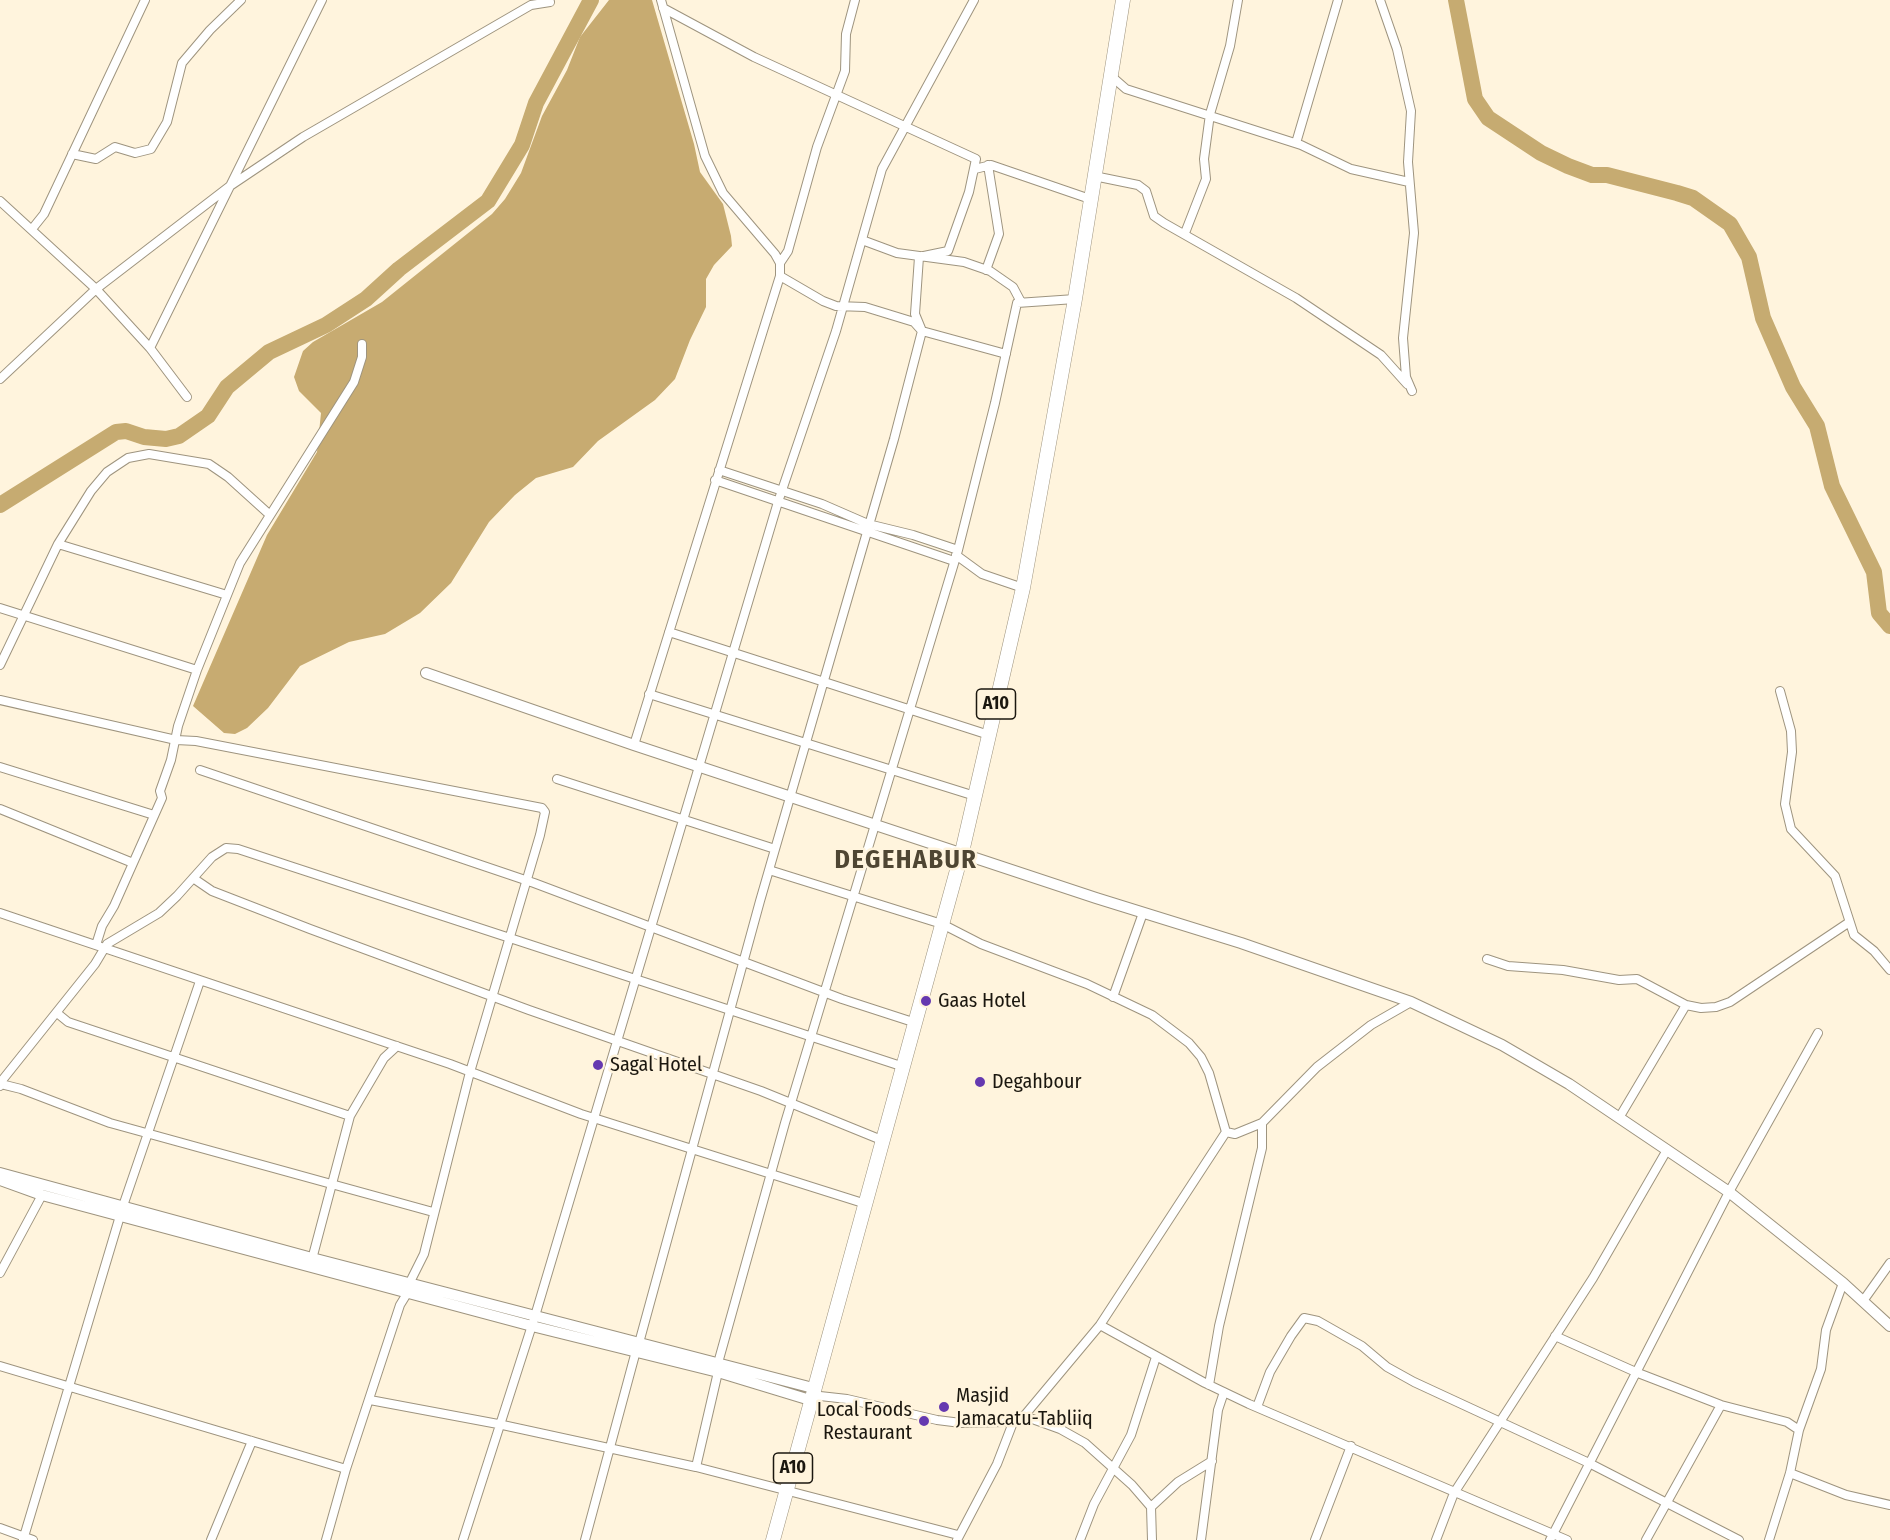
<!DOCTYPE html>
<html>
<head>
<meta charset="utf-8">
<style>
	body { margin:0 }
	canvas { display:block; background:#fff4dd }
</style>
</head>
<body>
<canvas width="1890" height="1540"></canvas>
<script>
const ctx = document.querySelector('canvas').getContext('2d');
ctx.lineJoin = 'round';
function fill(path, color) {
  ctx.fillStyle = color;
  ctx.fill(path, 'evenodd');
}
function toPath(rows) {
  const path = new Path2D();
  for (const r of rows) {
    path.moveTo(r[0], r[1]);
    for (let i = 2; i < r.length; i += 2) path.lineTo(r[i], r[i + 1]);
  }
  return path;
}
function trace(path, color, width, dash) {
  ctx.strokeStyle = color;
  ctx.lineWidth = width;
  ctx.lineCap = dash ? 'butt' : 'round';
  ctx.setLineDash(dash || []);
  ctx.stroke(path);
}
function drawText(font, color, halo, rows, align = 'center') {
  ctx.font = font + ' "Fira Sans Condensed",sans-serif';
  ctx.lineWidth = 5;
  ctx.setLineDash([]);
  ctx.textBaseline = 'middle';
  ctx.strokeStyle = halo;
  ctx.fillStyle = color;
  for (const [text, x, y, turn = 0] of rows) {
    ctx.save();
    ctx.translate(x, y);
    ctx.rotate((+turn || 0) * Math.PI / 180);
    ctx.textAlign = isNaN(turn) ? turn : align;
    if (halo) ctx.strokeText(text, 0, 0);
    ctx.fillText(text, 0, 0);
    ctx.restore();
  }
}
const forest = toPath([
	[609,0,652,0,694,144,700,172,723,204,731,236,732,246,714,265,706,279,706,307,690,340,675,379,655,400,598,441,573,467,536,478,515,495,489,522,451,583,420,613,385,634,349,642,300,666,268,708,247,728,235,734,224,733,193,706,267,535,317,452,321,413,299,391,294,377,303,351,313,342,382,302,492,214,505,199,521,173,542,116,567,70,580,37]
]);
const river = toPath([
	[1456,0,1475,99,1488,118,1541,153,1568,166,1592,175,1607,175,1677,193,1693,198,1730,224,1749,257,1763,318,1793,387,1817,426,1832,486,1874,572,1879,613,1890,626],
	[0,505,116,432,126,431,144,437,166,439,179,436,208,416,227,387,269,352,326,325,366,299,399,269,488,201,522,145,536,103,591,0]
]);
const minor = toPath([
	[1380,0,1397,49,1411,111,1408,162,1414,233,1403,338,1406,377,1412,391],
	[1110,75,1126,89,1301,145,1351,169,1409,182],
	[1296,143,1338,0],
	[72,154,96,159,115,147,135,153,151,149,167,122,182,63,210,30,241,0],
	[975,169,991,165,1090,199],
	[1094,176,1138,185,1146,191,1154,216,1164,223,1296,298,1381,355,1407,384],
	[0,201,96,289,150,348,187,397],
	[32,229,44,214,145,0],
	[1185,233,1206,179,1204,159,1210,114,1230,46,1238,0],
	[862,240,897,253,964,262,990,271,1013,287,1021,302],
	[780,263,788,251,817,147,845,71,846,34,855,0],
	[986,270,999,234,988,165],
	[780,276,823,301,836,306,865,307,914,322,922,331,1006,354],
	[150,348,322,0],
	[0,379,96,289,230,186,303,137,531,5,550,2],
	[719,470,822,504,868,524,913,535,958,550],
	[715,480,954,561],
	[58,544,227,595],
	[956,555,982,574,1023,588],
	[0,608,197,670],
	[669,632,989,735],
	[0,665,58,544,91,491,107,472,128,458,149,454,209,464,228,477,270,515],
	[1780,691,1791,731,1792,752,1785,804,1791,829,1835,876,1854,935,1874,951,1890,970],
	[649,694,975,796],
	[0,700,176,740,196,741,542,808,545,812,540,835,470,1072,424,1254,410,1282],
	[634,745,780,276,780,263,775,254,723,193,705,156,661,0],
	[0,767,154,815],
	[200,770,534,883,842,999,916,1023],
	[557,779,775,849],
	[0,809,133,863],
	[769,870,942,924,981,944,1087,984,1152,1015,1189,1043,1201,1057,1209,1073,1226,1132],
	[193,878,212,891,310,929,529,1010,761,1091,884,1141],
	[0,913,450,1064,581,1114,866,1204],
	[96,945,102,926,114,906,162,798,160,791,171,760,178,726,197,670,240,563,354,382,362,357,362,344],
	[1487,959,1508,966,1563,970,1619,980,1637,979,1686,1005,1701,1008,1716,1007,1730,1002,1848,923],
	[1113,997,1143,913],
	[57,1013,68,1022,350,1116],
	[0,1083,95,964,107,944,159,913,177,896,212,857,226,848,238,849,904,1067],
	[0,1086,1,1084,21,1089,110,1123,433,1212],
	[1619,1118,1686,1005],
	[1226,1132,1235,1134,1262,1123,1317,1067,1371,1025,1411,1002],
	[311,1263,350,1116,384,1058,397,1046],
	[0,1273,42,1195],
	[1863,1301,1890,1263],
	[1100,1325,1205,1383,1249,1404,1567,1540],
	[1555,1336,1638,1373,1721,1405,1787,1422,1799,1430],
	[639,1343,760,901,894,439,922,331,915,314,919,257,948,251,969,192,976,159,754,57,663,8],
	[718,1363,785,1123,958,550,995,403,1017,303,1075,299],
	[0,1366,346,1469],
	[1209,1385,1219,1326,1262,1148,1262,1123],
	[811,1395,847,1399,937,1420,961,1423,1004,1422,1024,1416,1100,1325,1226,1132],
	[370,1400,498,1424,696,1467,958,1535],
	[1257,1407,1270,1372,1291,1336,1304,1318,1318,1321,1362,1346,1387,1367,1414,1382,1589,1463,1739,1540],
	[1024,1416,1060,1429,1085,1443,1132,1485,1151,1507,1152,1540],
	[696,1467,718,1372],
	[1790,1473,1846,1495,1890,1505],
	[1151,1507,1178,1482,1212,1461],
	[0,1528,33,1540],
	[23,1540,123,1206,200,981],
	[211,1540,252,1441],
	[326,1540,346,1469,400,1305,408,1292],
	[463,1540,535,1316,778,502,836,331,882,169,974,0],
	[585,1540,636,1351],
	[957,1540,997,1464,1014,1420],
	[1080,1540,1094,1504,1131,1435,1156,1357],
	[1201,1540,1218,1410,1224,1392],
	[1315,1540,1351,1446],
	[1436,1540,1454,1493,1593,1278,1667,1150],
	[1550,1540,1729,1192,1818,1033],
	[1646,1540,1721,1405],
	[1769,1540,1790,1473,1799,1430,1821,1369,1826,1330,1843,1283]
]);
const tertiary = toPath([
	[426,673,634,745,1096,898,1241,943,1411,1002,1502,1045,1569,1084,1667,1150,1729,1192,1843,1283,1890,1326],
	[0,1173,312,1258,813,1388],
	[0,1180,42,1195,532,1326,718,1372,810,1400]
]);
const trunk = toPath([
	[773,1540,962,852,1023,588,1075,299,1123,0]
]);
const markers = [
	[926,1001,6,"#6539b0"],
	[598,1065,6,"#6539b0"],
	[980,1082,6,"#6539b0"],
	[944,1407,6,"#6539b0"],
	[924,1421,6,"#6539b0"]
];
const shields = [
	[996,704,39],
	[793,1468,39]
];
const shieldNames = [
	["A10",996,704],
	["A10",793,1468]
];
const poiNames = [
	["Gaas Hotel",938,1001],
	["Sagal Hotel",610,1065],
	["Degahbour",992,1082],
	["Masjid",956,1396],
	["Jamacatu-Tabliiq",956,1419],
	["Local Foods",912,1410,"right"],
	["Restaurant",912,1433,"right"]
];
const districtNames = [
	["DEGEHABUR",906,861]
];
fill(forest, '#c7ab71');
trace(river, '#c6ab71', 16);
trace(minor, '#9e947f', 10);
trace(tertiary, '#9e947f', 12);
trace(trunk, '#9e947f', 15);
trace(minor, '#fff', 8);
trace(tertiary, '#fff', 10);
trace(trunk, '#fff', 14);
for (const [x, y, r, color] of markers) {
  const dot = new Path2D();
  dot.arc(x, y, r, 0, 2 * Math.PI);
  ctx.fillStyle = color;
  ctx.fill(dot);
  trace(dot, '#fff4dd', 2);
}
for (const [x, y, w] of shields) {
  const box = new Path2D();
  box.roundRect(x - w / 2, y - 15, w, 30, 4.5);
  ctx.fillStyle = '#fff4dd';
  ctx.fill(box);
  trace(box, '#1b170f', 1.5);
}
drawText('bold 18px', '#1b170f', null, shieldNames);
drawText('20px', '#1b170f', '#fff4dd', poiNames, 'left');
ctx.letterSpacing = '1.5px';
drawText('bold 26px', '#4f4633', '#fff4dd', districtNames);
ctx.letterSpacing = '0px';
</script>
</body>
</html>
